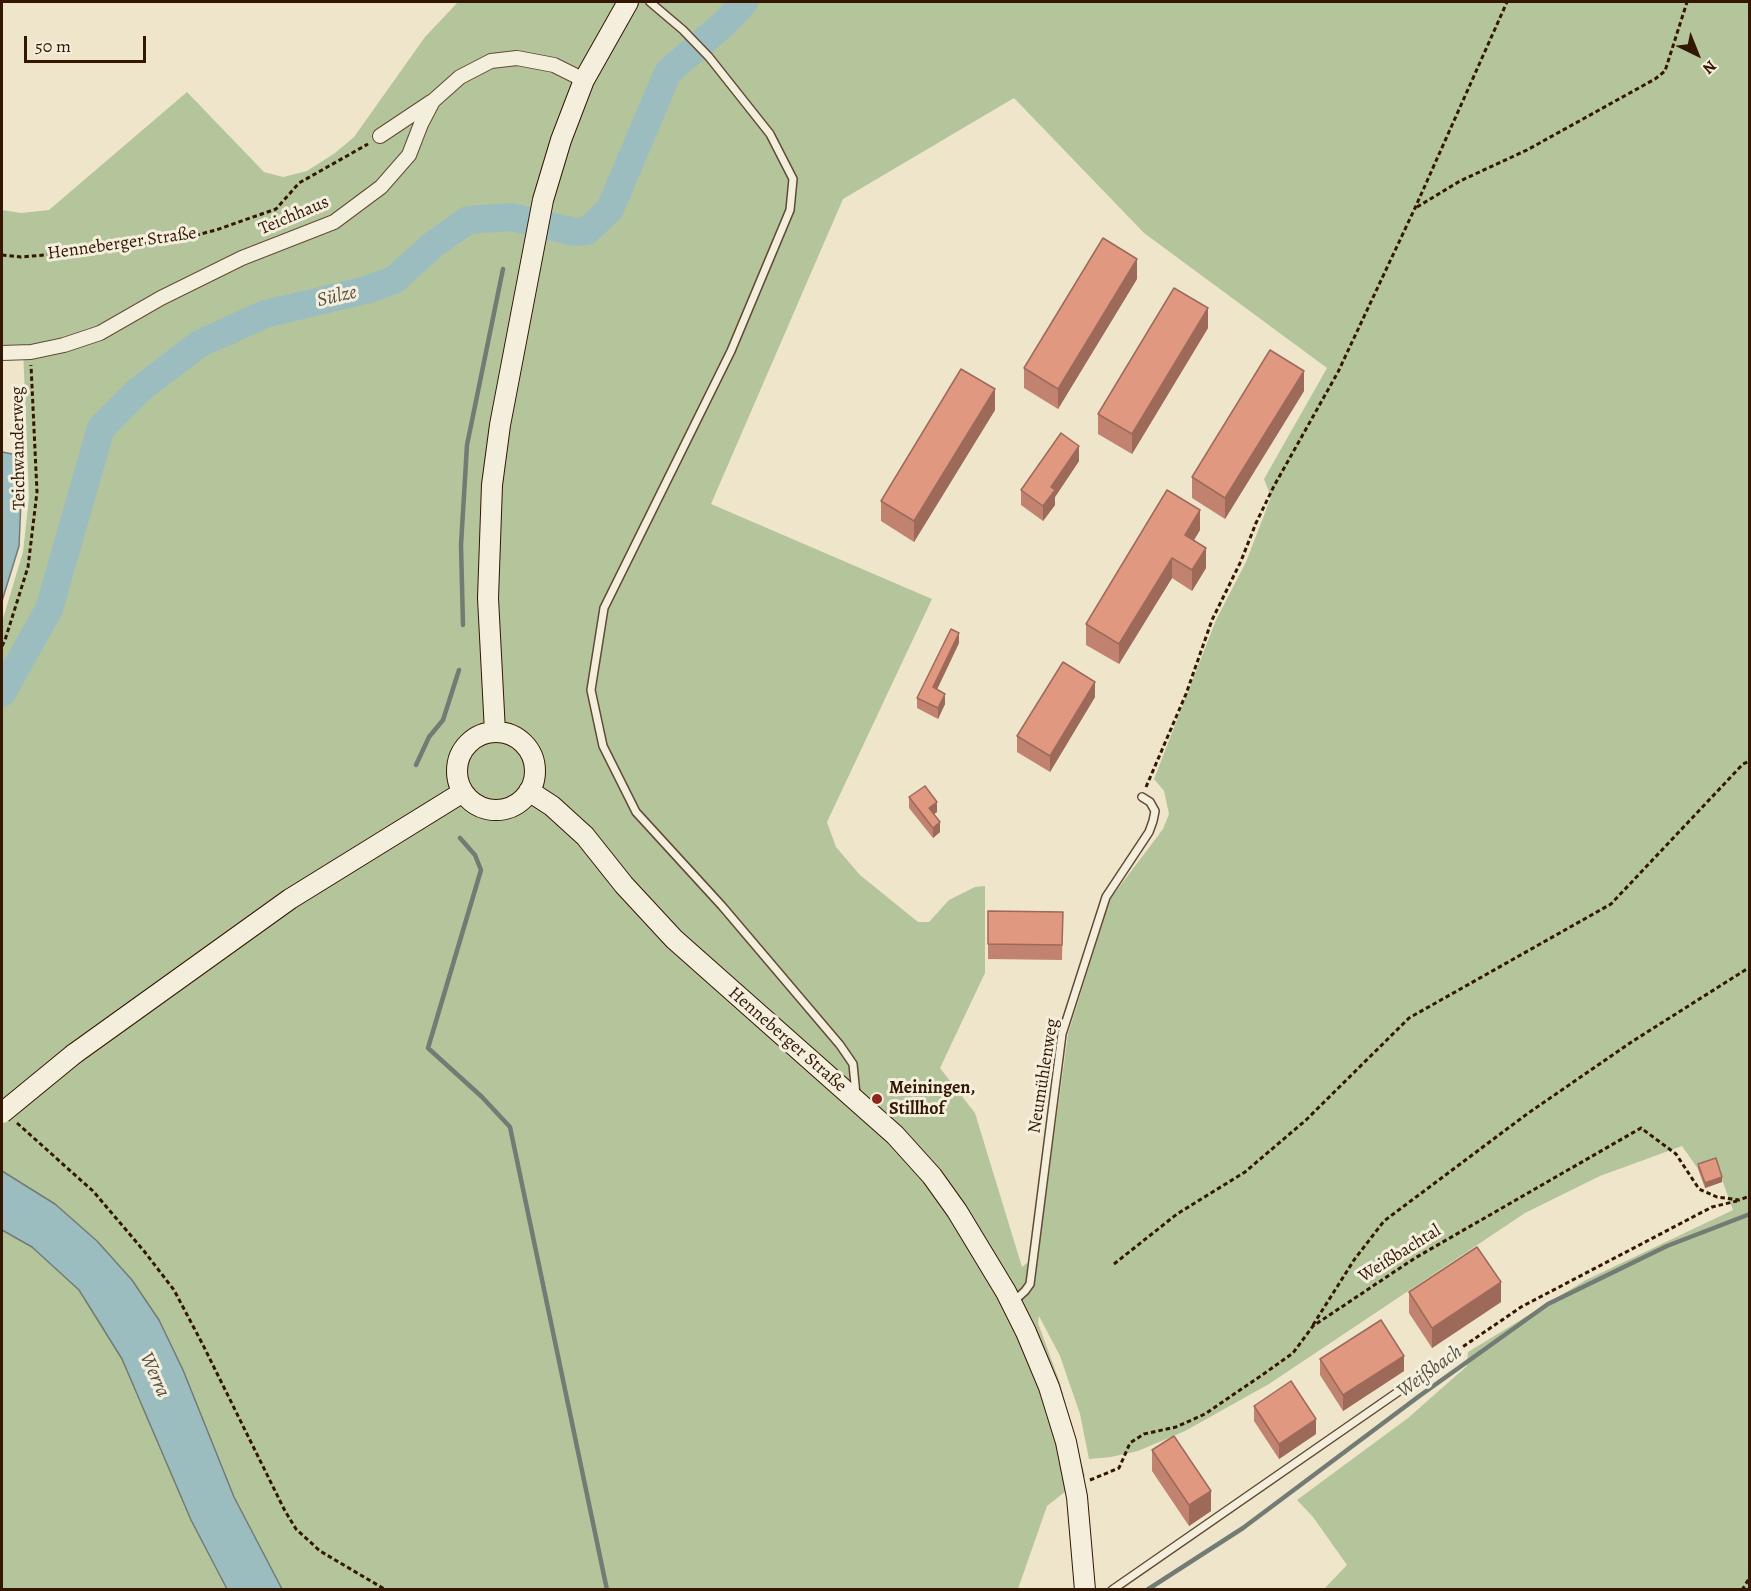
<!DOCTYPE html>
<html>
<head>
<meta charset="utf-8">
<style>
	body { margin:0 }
	#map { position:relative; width:1751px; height:1591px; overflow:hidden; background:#eee5cb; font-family:Alegreya,serif }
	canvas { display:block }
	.frame { position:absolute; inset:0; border:3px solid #341702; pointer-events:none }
	.north { position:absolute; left:1667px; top:24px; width:60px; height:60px; -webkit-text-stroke:4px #f4eedd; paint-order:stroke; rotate:137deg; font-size:16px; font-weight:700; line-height:24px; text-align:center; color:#341702 }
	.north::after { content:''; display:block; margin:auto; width:21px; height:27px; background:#341702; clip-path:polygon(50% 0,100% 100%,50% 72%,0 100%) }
	.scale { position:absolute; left:24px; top:36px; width:122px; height:27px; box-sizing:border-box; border:3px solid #341702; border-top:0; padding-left:8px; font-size:18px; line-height:21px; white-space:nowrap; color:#341702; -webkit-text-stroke:4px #f4eedd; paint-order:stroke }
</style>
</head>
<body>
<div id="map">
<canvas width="1751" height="1591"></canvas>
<div class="frame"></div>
<div class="north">N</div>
<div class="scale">50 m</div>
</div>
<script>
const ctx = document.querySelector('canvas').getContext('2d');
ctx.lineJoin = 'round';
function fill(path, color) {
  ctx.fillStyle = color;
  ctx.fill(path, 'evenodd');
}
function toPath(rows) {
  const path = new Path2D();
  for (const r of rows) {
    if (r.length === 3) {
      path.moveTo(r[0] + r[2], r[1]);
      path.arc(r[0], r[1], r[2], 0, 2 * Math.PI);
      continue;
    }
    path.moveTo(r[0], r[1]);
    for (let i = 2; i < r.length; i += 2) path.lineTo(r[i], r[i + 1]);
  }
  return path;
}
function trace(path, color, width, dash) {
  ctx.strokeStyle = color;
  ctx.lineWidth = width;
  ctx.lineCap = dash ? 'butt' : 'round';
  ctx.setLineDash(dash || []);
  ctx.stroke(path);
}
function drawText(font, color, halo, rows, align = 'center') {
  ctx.font = font + ' Alegreya,serif';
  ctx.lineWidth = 6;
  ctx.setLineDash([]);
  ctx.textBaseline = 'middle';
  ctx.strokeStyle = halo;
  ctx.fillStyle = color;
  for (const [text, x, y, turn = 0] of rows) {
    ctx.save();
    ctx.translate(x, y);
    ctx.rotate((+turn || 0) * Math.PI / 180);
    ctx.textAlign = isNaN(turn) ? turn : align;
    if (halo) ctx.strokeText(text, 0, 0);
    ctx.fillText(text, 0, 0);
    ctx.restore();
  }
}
const green = toPath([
	[458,2,1749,2,1749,1589,1324,1589,1347,1565,1313,1517,1297,1500,1408,1418,1467,1366,1468,1352,1586,1280,1733,1210,1716,1163,1698,1169,1682,1146,1600,1176,1525,1213,1269,1384,1185,1431,1138,1451,1111,1457,1089,1459,1080,1414,1060,1356,1039,1316,1038,1323,1060,1383,1085,1476,1047,1506,1018,1589,2,1589,2,622,23,552,29,497,23,348,2,347,2,210,21,213,49,210,187,92,264,172,283,177,307,171,335,153,354,137,425,37],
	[1014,98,1144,233,1327,368,1264,479,1271,497,1246,562,1216,620,1154,779,1164,791,1169,814,1163,829,1110,899,1068,1034,1038,1254,1022,1267,975,1113,940,1068,985,973,985,886,975,887,949,900,929,922,918,922,860,875,836,847,827,822,932,599,711,504,843,199]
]);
const water = toPath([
	[2,452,23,456,19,546,2,601,2,452],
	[2,1171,55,1204,97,1241,132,1280,159,1320,183,1370,234,1497,282,1589,227,1589,191,1520,122,1359,79,1290,32,1247,2,1230,2,1171]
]);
const stream = toPath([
	[463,625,461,545,467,445,503,269],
	[416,765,429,737,443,720,459,670],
	[460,838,475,855,481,870,428,1048,482,1097,510,1127,607,1590],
	[1147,1590,1243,1528,1418,1397,1548,1304,1667,1246,1750,1214]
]);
const river = toPath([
	[2,693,49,609,101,428,139,390,199,344,265,314,366,290,394,280,434,244,468,220,511,217,575,232,587,231,610,209,668,72,725,23,744,2]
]);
const path = toPath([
	[1417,207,1460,181,1527,150,1655,79,1665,71,1687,2],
	[2,255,21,257,90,251,185,238,216,230,276,209,299,183,368,144],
	[2,646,5,640,28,567,37,492,31,365],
	[1146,787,1186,694,1212,620,1241,561,1256,523,1274,486,1338,372,1415,208,1507,2],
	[17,1123,93,1191,144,1251,174,1290,203,1345,285,1511,296,1529,320,1551,386,1590],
	[1114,1264,1177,1214,1245,1172,1306,1120,1409,1018,1611,904,1743,764,1750,761],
	[1313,1325,1354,1260,1384,1221,1527,1114,1633,1041,1750,967],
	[1426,1372,1521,1307,1712,1207,1737,1201],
	[1090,1480,1119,1468,1130,1443,1144,1434,1176,1427,1205,1414,1265,1373,1293,1353,1313,1326,1415,1258,1641,1128,1676,1154,1699,1189,1717,1197,1739,1200,1750,1196],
	[1742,1590,1750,1577]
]);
const lane = toPath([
	[650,2,683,30,709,57,770,134,793,179,790,210,731,351,604,608,591,690,603,746,636,812,722,906,840,1045,853,1064,856,1095],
	[1013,1302,1025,1291,1030,1284,1062,1034,1106,897,1149,832,1153,821,1155,811,1150,802,1142,797],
	[1112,1590,1418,1378]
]);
const street = toPath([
	[380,136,431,102],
	[2,353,31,352,64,345,100,333,161,298,242,258,334,222,381,187,409,155,421,124,433,101,460,77,491,61,517,58,554,65,584,80]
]);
const secondary = toPath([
	[495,732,488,598,492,485,500,425,543,200,561,140,584,80,628,2],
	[496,771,39],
	[529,791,552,806,585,836,624,885,674,939,895,1135,932,1176,957,1211,1006,1292,1026,1332,1049,1387,1066,1442,1077,1497,1085,1590],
	[74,1054,290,899,463,792]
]);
const secondaryBridge = toPath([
	[2,1113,74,1054]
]);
const wall = toPath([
	[1137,279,1058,409,1024,388,1024,368],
	[1208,328,1132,454,1098,434,1098,414],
	[1304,391,1225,519,1192,498,1192,477],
	[995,410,914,542,881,521,881,501],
	[1079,461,1055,497,1055,505,1043,521,1021,505,1021,490],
	[1200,530,1194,540,1206,568,1192,591,1172,578,1119,664,1086,645,1086,624],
	[959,643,937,689,945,704,938,719,917,708,917,698],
	[1095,697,1050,772,1017,752,1017,736],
	[909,797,937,812,934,814,940,832,933,838,909,808],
	[988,911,1063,912,1062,960,988,959],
	[1698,1164,1722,1182,1705,1188,1698,1169],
	[1409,1292,1501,1302,1432,1348,1409,1313],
	[1320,1359,1404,1371,1343,1411,1320,1375],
	[1254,1406,1316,1434,1279,1459,1254,1421],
	[1152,1450,1211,1511,1189,1526,1152,1471]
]);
const shadedWall = toPath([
	[1137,259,1137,279,1058,409,1058,389],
	[1208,308,1208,328,1132,454,1132,434],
	[1304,371,1304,391,1225,519,1225,498],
	[995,389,995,410,914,542,914,521],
	[1079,446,1079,461,1055,497,1055,505,1043,521,1043,506,1051,487],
	[1200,510,1200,530,1185,555,1185,535],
	[1206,548,1206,568,1192,591,1192,570],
	[1172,558,1172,578,1119,664,1119,644],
	[959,633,959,643,933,698,933,687],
	[1095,682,1095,697,1050,772,1050,756],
	[945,694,945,704,938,719,938,708],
	[937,802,937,812,929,818,929,808],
	[940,822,940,832,933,838,933,828],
	[1722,1177,1722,1182,1705,1188,1705,1183],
	[1501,1282,1501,1302,1432,1348,1432,1328],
	[1404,1356,1404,1371,1343,1411,1343,1395],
	[1316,1419,1316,1434,1279,1459,1279,1444],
	[1211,1491,1211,1511,1189,1526,1189,1505]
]);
const building = toPath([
	[1103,238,1137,259,1058,389,1024,368,1103,238],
	[1174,288,1208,308,1132,434,1098,414,1174,288],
	[1270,350,1304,371,1225,498,1192,477,1270,350],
	[961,369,995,389,914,521,881,501,961,369],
	[1061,433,1079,446,1051,487,1055,490,1043,506,1021,490,1061,433],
	[1167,490,1200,510,1185,535,1206,548,1192,570,1172,558,1119,644,1086,624,1167,490],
	[951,629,959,633,933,687,945,694,938,708,917,698,951,629],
	[1063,662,1095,682,1050,756,1017,736,1063,662],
	[925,786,937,802,929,808,940,822,933,828,909,797,925,786],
	[988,911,1063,912,1062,945,988,944,988,911],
	[1716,1158,1722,1177,1705,1183,1698,1164,1716,1158],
	[1477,1247,1501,1282,1432,1328,1409,1292,1477,1247],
	[1381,1320,1404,1356,1343,1395,1320,1359,1381,1320],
	[1291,1381,1316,1419,1279,1444,1254,1406,1291,1381],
	[1174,1436,1211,1491,1189,1505,1152,1450,1174,1436]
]);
const markers = [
	[877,1099,6,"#8f2418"]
];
const streetNames = [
	["Teichhaus",294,216,-23],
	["Henneberger Straße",122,244,-8],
	["Teichwanderweg",19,448,-91],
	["Henneberger Straße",787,1040,41],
	["Neumühlenweg",1044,1076,-81],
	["Weißbachtal",1400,1254,-32]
];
const poiNames = [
	["Meiningen,",889,1089],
	["Stillhof",889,1110]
];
const waterNames = [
	["Sülze",337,297,-13],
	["Weißbach",1430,1372,-36],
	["Werra",154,1375,66]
];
fill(green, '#b5c59b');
fill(water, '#9cbdc0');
trace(water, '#727b74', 1.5);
trace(stream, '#727b74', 4.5);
trace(river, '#9cbdc0', 28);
trace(lane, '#624a34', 10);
trace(street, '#624a34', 16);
trace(secondary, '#341702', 22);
trace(path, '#341702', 3, [4.5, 3]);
trace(lane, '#f4eedd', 7);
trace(street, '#f4eedd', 14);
trace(secondary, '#f4eedd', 20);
trace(secondaryBridge, '#341702', 22, []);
trace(secondaryBridge, '#f4eedd', 20);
fill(wall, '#c1836f');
fill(shadedWall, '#9d6a5a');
fill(building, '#e09881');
trace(building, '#9d6a5a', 1.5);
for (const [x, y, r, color] of markers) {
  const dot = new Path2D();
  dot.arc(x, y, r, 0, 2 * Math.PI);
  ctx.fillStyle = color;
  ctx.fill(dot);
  trace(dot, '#f4eedd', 2);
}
drawText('18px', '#341702', '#f4eedd', streetNames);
drawText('bold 18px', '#341702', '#f4eedd', poiNames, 'left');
drawText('italic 20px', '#585144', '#f4eedd', waterNames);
</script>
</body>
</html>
